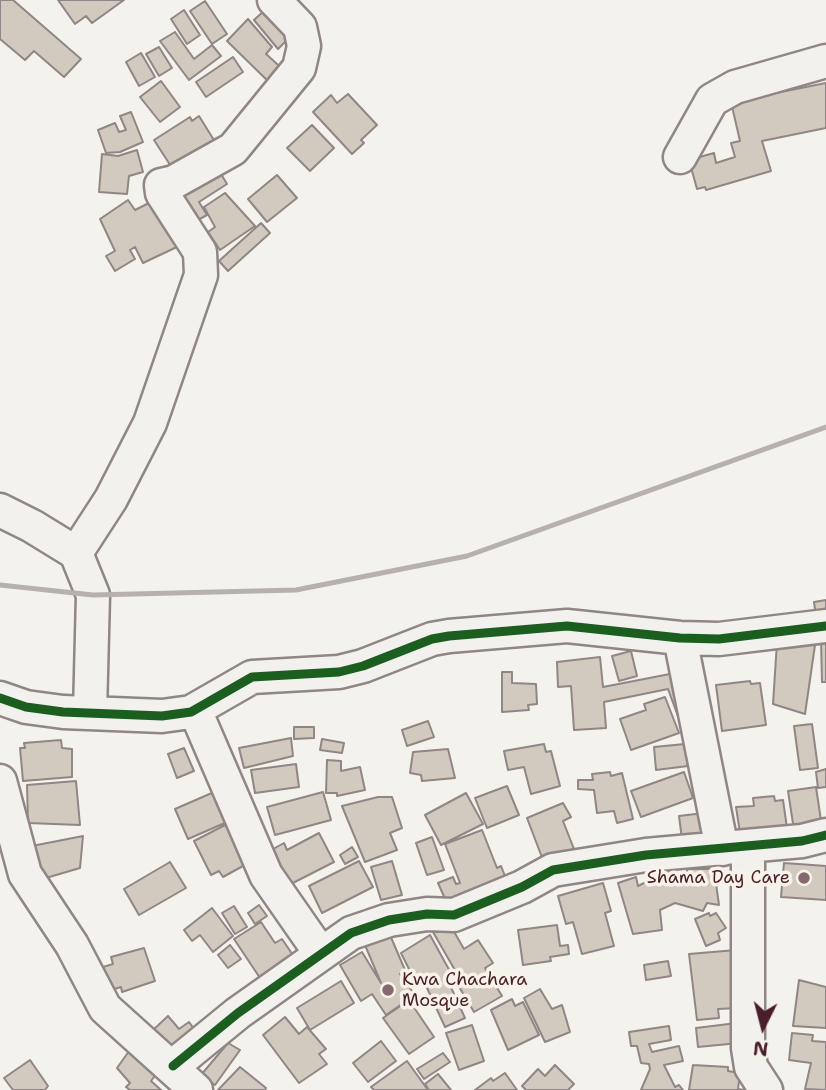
<!DOCTYPE html>
<html>
<head>
<meta charset="utf-8">
<style>
	body { margin:0 }
	#map { position:relative; width:826px; height:1090px; overflow:hidden; background:#f4f2ec; font-family:"Shantell Sans",sans-serif }
	canvas { display:block }
	.north { position:absolute; left:728px; top:992px; width:70px; height:70px; -webkit-text-stroke:5px #f7f3e8; paint-order:stroke; rotate:186deg; font-size:19px; font-weight:700; line-height:28px; text-align:center; color:#4a1f2b }
	.north::after { content:''; display:block; margin:auto; width:24px; height:32px; background:#4a1f2b; clip-path:polygon(50% 0,100% 100%,50% 72%,0 100%) }
</style>
</head>
<body>
<div id="map">
<canvas width="826" height="1090"></canvas>
<div class="north">N</div>
</div>
<script>
const ctx = document.querySelector('canvas').getContext('2d');
ctx.lineJoin = 'round';
function fill(path, color) {
  ctx.fillStyle = color;
  ctx.fill(path, 'evenodd');
}
function toPath(rows) {
  const path = new Path2D();
  for (const r of rows) {
    path.moveTo(r[0], r[1]);
    for (let i = 2; i < r.length; i += 2) path.lineTo(r[i], r[i + 1]);
  }
  return path;
}
function trace(path, color, width, dash) {
  ctx.strokeStyle = color;
  ctx.lineWidth = width;
  ctx.lineCap = dash ? 'butt' : 'round';
  ctx.setLineDash(dash || []);
  ctx.stroke(path);
}
function drawText(font, color, halo, rows, align = 'center') {
  ctx.font = font + ' "Shantell Sans",sans-serif';
  ctx.lineWidth = 7;
  ctx.setLineDash([]);
  ctx.textBaseline = 'middle';
  ctx.strokeStyle = halo;
  ctx.fillStyle = color;
  for (const [text, x, y, turn = 0] of rows) {
    ctx.save();
    ctx.translate(x, y);
    ctx.rotate((+turn || 0) * Math.PI / 180);
    ctx.textAlign = isNaN(turn) ? turn : align;
    if (halo) ctx.strokeText(text, 0, 0);
    ctx.fillText(text, 0, 0);
    ctx.restore();
  }
}
const building = toPath([
	[0,0,13,0,81,59,64,77,34,51,25,60,0,39,0,0],
	[58,0,124,0,92,23,86,16,75,24,58,0],
	[205,1,227,34,212,44,190,11,205,1],
	[266,9,290,37,278,49,254,20,266,9],
	[184,10,200,35,187,44,171,19,184,10],
	[248,19,272,47,266,54,287,73,274,87,227,41,248,19],
	[175,32,194,59,212,45,221,56,189,80,160,41,175,32],
	[159,47,172,68,159,76,146,54,159,47],
	[141,53,155,77,139,86,126,62,141,53],
	[233,57,243,72,206,97,196,82,233,57],
	[161,81,180,107,160,122,140,97,161,81],
	[826,83,826,128,762,141,771,171,706,190,705,187,697,189,689,160,714,153,716,163,735,157,731,143,740,141,731,102,826,83],
	[348,94,377,125,361,140,364,143,352,154,313,112,331,95,337,103,348,94],
	[131,112,143,142,120,152,106,153,98,130,115,123,119,132,126,130,120,116,131,112],
	[199,116,217,145,174,171,154,140,190,117,192,121,199,116],
	[312,125,334,148,310,171,287,148,312,125],
	[137,150,143,172,129,176,127,194,99,192,102,154,118,156,137,150],
	[218,169,227,184,199,202,207,215,196,221,179,194,218,169],
	[277,175,297,198,267,222,248,199,277,175],
	[225,193,255,226,220,250,208,232,215,227,204,207,225,193],
	[128,200,135,210,153,201,179,246,143,263,135,247,130,250,135,259,115,271,106,256,115,251,100,219,128,200],
	[261,223,270,233,228,271,219,261,261,223],
	[826,600,826,623,817,624,814,602,826,600],
	[821,640,826,640,826,682,822,682,821,640],
	[777,642,815,645,805,714,773,704,777,642],
	[631,651,637,676,619,681,612,656,631,651],
	[600,657,603,687,675,673,683,730,668,689,604,702,606,728,574,730,571,686,558,687,557,662,600,657],
	[502,672,512,672,512,683,536,684,537,704,528,705,529,710,502,712,502,672],
	[750,681,751,684,760,683,766,725,722,731,716,685,750,681],
	[665,697,679,733,631,750,620,719,646,710,644,704,665,697],
	[428,721,434,737,407,746,402,730,428,721],
	[812,724,818,768,800,770,794,726,812,724],
	[294,727,314,727,314,738,294,739,294,727],
	[291,738,293,756,244,768,239,748,291,738],
	[322,739,344,743,342,753,320,750,322,739],
	[61,740,62,748,72,749,72,777,23,781,20,748,25,748,24,743,61,740],
	[544,744,546,752,551,751,560,786,531,794,524,767,508,770,504,751,544,744],
	[685,744,688,766,656,770,654,747,685,744],
	[184,748,194,771,177,778,168,754,184,748],
	[448,749,455,778,422,781,421,775,410,773,413,752,448,749],
	[327,760,341,761,341,771,360,767,365,790,337,796,337,793,326,793,327,760],
	[296,764,299,787,255,793,251,770,296,764],
	[826,769,826,787,818,788,816,772,826,769],
	[610,772,611,776,622,773,633,819,617,823,614,811,597,813,594,790,578,789,578,780,593,780,592,774,610,772],
	[684,772,693,798,641,817,631,791,684,772],
	[76,781,80,825,28,823,27,785,76,781],
	[507,786,519,815,487,828,475,798,507,786],
	[816,787,823,834,794,830,788,791,816,787],
	[221,789,234,819,188,839,175,809,221,789],
	[323,792,331,820,275,835,267,807,323,792],
	[466,793,483,824,441,845,425,815,466,793],
	[774,796,775,801,783,800,788,835,740,833,736,807,754,806,753,798,774,796],
	[378,797,392,797,402,828,390,833,397,850,365,862,342,806,378,797],
	[563,803,571,817,563,821,574,849,543,860,527,818,563,803],
	[712,812,716,842,683,847,679,816,712,812],
	[229,823,252,861,223,877,219,871,211,875,194,841,229,823],
	[482,830,497,868,501,866,509,886,450,910,438,883,453,877,456,884,460,883,445,844,482,830],
	[319,833,334,862,285,887,266,853,284,843,287,850,319,833],
	[83,836,80,868,39,880,32,846,83,836],
	[432,837,444,870,427,875,416,843,432,837],
	[352,847,358,857,345,864,340,855,352,847],
	[359,861,373,887,322,913,309,886,359,861],
	[392,861,402,895,381,900,371,867,392,861],
	[170,862,186,888,139,915,124,889,170,862],
	[784,863,826,866,826,900,781,897,784,863],
	[687,869,714,869,719,905,707,903,703,911,675,903,660,910,662,930,633,934,618,883,636,877,638,886,671,870,678,884,687,885,687,869],
	[603,883,611,911,605,913,614,946,582,954,573,922,566,924,558,896,603,883],
	[259,905,267,916,255,924,248,913,259,905],
	[234,906,247,927,235,934,222,913,234,906],
	[212,908,233,936,213,952,200,935,192,941,184,930,212,908],
	[709,913,710,916,716,913,726,928,718,933,720,940,706,946,695,919,709,913],
	[261,922,275,943,282,939,297,961,266,987,234,939,261,922],
	[449,923,464,949,478,940,493,963,485,968,502,996,474,1012,455,980,449,983,465,1018,445,1027,427,988,431,986,426,978,416,983,401,953,430,935,452,975,456,972,433,932,449,923],
	[557,925,560,946,568,945,569,954,550,957,551,961,523,965,518,930,557,925],
	[390,935,405,970,400,974,415,995,386,1015,372,994,361,1001,340,965,362,952,381,983,365,945,390,935],
	[230,945,241,959,228,968,218,955,230,945],
	[144,948,155,981,122,992,121,987,111,990,103,967,113,964,111,957,144,948],
	[736,950,738,1008,718,1009,719,1018,697,1020,689,954,736,950],
	[668,961,671,976,646,980,644,965,668,961],
	[799,980,826,987,826,1028,793,1026,799,980],
	[341,981,354,1003,310,1030,297,1008,341,981],
	[540,989,552,1009,562,1005,570,1032,545,1042,524,998,540,989],
	[512,999,515,1006,523,1002,539,1035,508,1050,491,1010,512,999],
	[409,1000,434,1037,409,1054,383,1018,409,1000],
	[168,1016,179,1029,189,1022,197,1033,171,1052,152,1031,168,1016],
	[285,1017,299,1034,307,1027,326,1049,319,1054,327,1064,299,1083,263,1035,285,1017],
	[737,1023,739,1043,698,1047,696,1028,737,1023],
	[472,1025,484,1061,459,1070,446,1033,472,1025],
	[669,1026,671,1040,649,1044,652,1052,679,1046,683,1061,664,1065,675,1087,679,1085,683,1090,641,1090,650,1069,649,1064,641,1063,637,1046,631,1046,629,1032,669,1026],
	[792,1033,813,1035,812,1041,826,1042,826,1090,805,1089,811,1063,789,1060,792,1033],
	[381,1041,396,1061,368,1082,353,1063,381,1041],
	[228,1043,240,1050,215,1085,201,1075,228,1043],
	[132,1047,161,1068,151,1081,161,1090,130,1090,126,1087,130,1083,117,1068,132,1047],
	[443,1053,450,1062,424,1079,417,1069,443,1053],
	[30,1060,48,1086,45,1090,13,1090,4,1078,30,1060],
	[407,1061,428,1090,374,1090,371,1087,407,1061],
	[555,1065,574,1084,568,1090,526,1090,522,1086,538,1069,545,1076,555,1065],
	[693,1065,728,1067,728,1071,740,1073,738,1089,744,1090,689,1090,693,1065],
	[240,1067,266,1088,265,1090,218,1090,240,1067],
	[505,1073,517,1090,475,1090,491,1078,493,1081,505,1073],
	[438,1074,451,1090,429,1090,425,1084,438,1074]
]);
const minor = toPath([
	[680,157,712,100,735,87,826,61],
	[0,510,32,526,76,553,93,595,90,713],
	[76,553,111,499,150,423,201,275,200,252,162,193,161,185,174,182,233,149,299,68,304,46,300,27,274,0],
	[680,638,722,849],
	[0,698,26,707,63,712,162,716,191,712,252,677,339,672,363,666,432,639,449,636,567,626,680,638,719,639,826,626],
	[195,710,266,875,314,944,318,955],
	[0,781,25,874,72,945,105,1008,196,1090],
	[748,846,748,1048,751,1067,766,1090],
	[173,1066,238,1013,351,933,389,920,427,914,454,915,522,887,553,870,646,855,802,841,826,835]
]);
const rail = toPath([
	[0,585,93,595,296,590,467,556,826,427]
]);
const cycleway = toPath([
	[0,698,26,707,63,712,162,716,191,712,252,677,339,672,363,666,432,639,449,636,567,626,680,638,719,639,826,626],
	[173,1066,238,1013,351,933,389,920,427,914,454,915,522,887,553,870,646,855,802,841,826,835]
]);
const markers = [
	[804,878,7,"#86696f"],
	[388,990,7,"#86696f"]
];
const poiNames = [
	["Shama Day Care",790,878],
	["Kwa Chachara",402,980,"left"],
	["Mosque",402,1001,"left"]
];
fill(building, '#d2cabf');
trace(building, '#8f8685', 2);
trace(minor, '#8f8685', 37);
trace(minor, '#f2f1ed', 32);
trace(rail, '#b6b0ae', 5);
trace(cycleway, '#1b5e20', 9);
for (const [x, y, r, color] of markers) {
  const dot = new Path2D();
  dot.arc(x, y, r, 0, 2 * Math.PI);
  ctx.fillStyle = color;
  ctx.fill(dot);
  trace(dot, '#f7f3e8', 2.5);
}
drawText('18px', '#4a1f2b', '#f7f3e8', poiNames, 'right');
</script>
</body>
</html>
